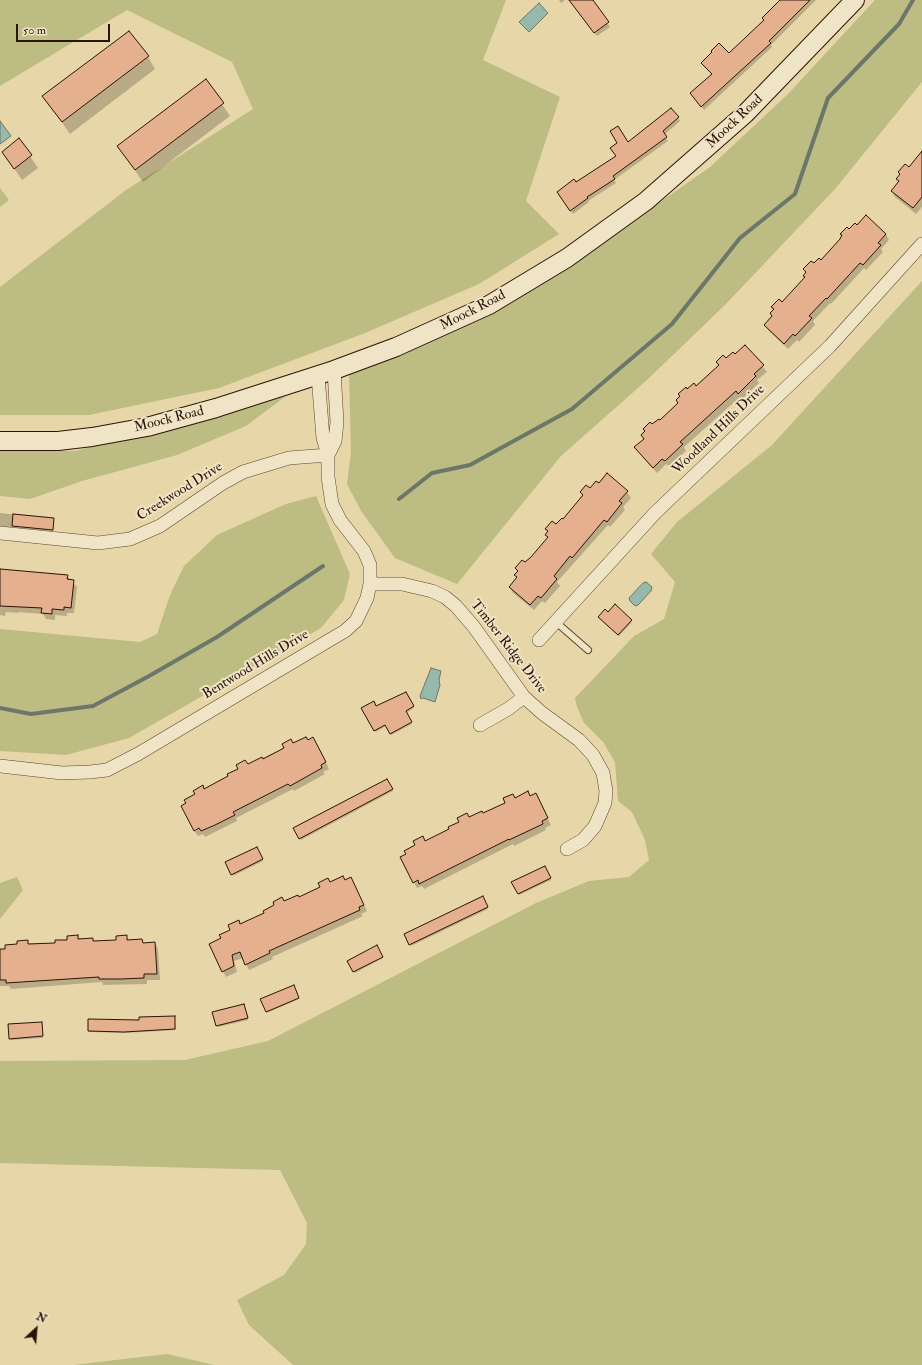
<!DOCTYPE html>
<html>
<head>
<meta charset="utf-8">
<style>
	body { margin:0 }
	#map { position:relative; width:922px; height:1365px; overflow:hidden; background:#e7d6a8; font-family:"IM FELL Double Pica",serif }
	canvas { display:block }
	.north { position:absolute; left:16px; top:1309px; width:40px; height:40px; -webkit-text-stroke:3px #efe4c6; paint-order:stroke; rotate:26deg; font-size:11px; font-weight:700; line-height:16px; text-align:center; color:#2c1308 }
	.north::after { content:''; display:block; margin:auto; width:14px; height:18px; background:#2c1308; clip-path:polygon(50% 0,100% 100%,50% 72%,0 100%) }
	.scale { position:absolute; left:16px; top:24px; width:94px; height:18px; box-sizing:border-box; border:2px solid #2c1308; border-top:0; padding-left:5px; font-size:12px; line-height:14px; white-space:nowrap; color:#2c1308; -webkit-text-stroke:3px #efe4c6; paint-order:stroke }
</style>
</head>
<body>
<div id="map">
<canvas width="922" height="1365"></canvas>
<div class="north">N</div>
<div class="scale">50 m</div>
</div>
<script>
const ctx = document.querySelector('canvas').getContext('2d');
ctx.lineJoin = 'round';
function fill(path, color) {
  ctx.fillStyle = color;
  ctx.fill(path, 'evenodd');
}
function toPath(rows) {
  const path = new Path2D();
  for (const r of rows) {
    path.moveTo(r[0], r[1]);
    for (let i = 2; i < r.length; i += 2) path.lineTo(r[i], r[i + 1]);
  }
  return path;
}
function trace(path, color, width, dash) {
  ctx.strokeStyle = color;
  ctx.lineWidth = width;
  ctx.lineCap = dash ? 'butt' : 'round';
  ctx.setLineDash(dash || []);
  ctx.stroke(path);
}
function drawText(font, color, halo, rows, align = 'center') {
  ctx.font = font + ' "IM FELL Double Pica",serif';
  ctx.lineWidth = 4;
  ctx.setLineDash([]);
  ctx.textBaseline = 'middle';
  ctx.strokeStyle = halo;
  ctx.fillStyle = color;
  for (const [text, x, y, turn = 0] of rows) {
    ctx.save();
    ctx.translate(x, y);
    ctx.rotate((+turn || 0) * Math.PI / 180);
    ctx.textAlign = isNaN(turn) ? turn : align;
    if (halo) ctx.strokeText(text, 0, 0);
    ctx.fillText(text, 0, 0);
    ctx.restore();
  }
}
const green = toPath([
	[0,0,506,0,483,60,560,97,526,201,559,234,479,284,365,333,219,388,89,415,0,415,0,287,126,190,253,109,232,62,127,10,0,86],
	[875,0,922,0,922,82,835,189,725,305,647,380,561,456,457,584,395,558,361,511,347,484,351,452,349,372,482,318,567,268,710,167,788,94],
	[0,188,9,200,0,207],
	[922,281,922,1365,293,1365,249,1325,237,1300,284,1275,306,1244,307,1223,280,1170,0,1163,0,1061,185,1060,268,1041,536,903,589,881,629,877,649,860,645,840,632,812,618,801,615,762,603,742,584,723,577,707,575,698,634,636,664,619,675,582,651,554,677,522,772,445],
	[286,396,246,426,177,455,82,481,30,499,0,496,0,447,13,449,75,451],
	[316,496,350,574,344,600,321,628,129,738,66,755,0,751,0,629,140,642,157,634,170,595,184,566,217,535,286,504],
	[17,877,23,890,0,919,0,883],
	[167,1354,214,1365,74,1365,90,1363]
]);
const water = toPath([
	[539,3,548,13,529,32,519,22,539,3],
	[0,121,11,136,0,144,0,121],
	[646,582,652,587,651,591,638,605,635,606,630,601,629,598,643,583,646,582],
	[431,668,441,671,439,680,440,685,435,702,423,698,421,699,420,696,431,668]
]);
const shadow = toPath([
	[559,0,565,0,561,3],
	[569,0,591,0,610,27,597,36],
	[781,0,816,0,771,45,772,47,704,110,691,93,713,75,703,64,729,54,765,20],
	[148,57,155,69,70,134,44,96],
	[206,81,230,116,143,182,118,146],
	[678,118,680,121,664,135,668,141,614,180,616,183,588,201,589,202,573,214,560,196,617,157,628,143],
	[19,140,38,168,22,180,3,152],
	[922,153,922,207,916,214,895,197,892,191,899,182,898,179,909,169],
	[866,216,886,234,889,240,881,249,883,252,866,270,864,268,831,304,830,303,813,321,815,325,799,342,797,340,788,349,769,331,765,325,773,317,774,310,773,307,782,303,805,278,804,276,814,265,821,261,843,236,841,234,857,226],
	[745,346,767,372,757,380,759,383,742,399,740,397,684,447,686,451,669,466,666,464,657,473,635,448,644,439,642,435,679,404,687,390,696,387,719,365,717,362,735,356],
	[590,489,627,492,631,498,623,507,625,510,610,527,608,525,557,582,560,586,545,603,542,601,534,610,513,593,510,587,517,578,516,575,518,572,516,569,525,564,548,538,546,535,549,533,546,529,564,521,584,496,581,492],
	[0,513,53,519,53,531,0,526],
	[0,570,67,576,77,587,74,613,67,613,67,616,55,615,55,620,46,619,43,614,18,612,18,613,6,612,5,616,0,615],
	[608,613,632,622,619,636,600,619],
	[406,693,414,708,406,713,412,724,391,735,386,726,376,732,362,708,376,707],
	[307,741,317,744,329,769,323,772,325,774,294,791,293,789,236,818,237,821,205,837,203,834,198,836,194,830,204,790,247,765,293,744],
	[387,780,393,791,301,840,294,828],
	[530,797,539,801,551,825,545,828,546,830,514,846,513,844,424,889,422,886,417,888,414,882,407,855,425,842,469,818,483,814,514,799],
	[257,848,263,861,233,876,226,863],
	[545,867,551,880,519,895,513,882],
	[345,881,354,884,367,911,361,914,363,916,272,957,273,959,249,970,243,958,234,961,237,972,226,977,223,971,223,939,240,925,284,903,299,898,330,883],
	[482,897,488,909,411,946,405,934],
	[78,936,80,940,92,939,94,942,117,941,126,936,129,941,142,940,144,944,155,943,158,949,160,980,147,980,147,984,103,985,102,982,11,989,9,986,0,986,0,950,6,950,27,941,30,945,56,944],
	[376,947,383,958,355,973,348,962],
	[293,986,299,999,267,1013,261,1000],
	[245,1007,248,1020,218,1027,214,1013],
	[174,1017,176,1030,125,1033,90,1032,89,1031,140,1021],
	[41,1023,43,1038,11,1040,10,1038]
]);
const stream = toPath([
	[399,499,432,473,470,465,572,409,672,324,740,238,795,194,828,98,899,24,913,0],
	[0,708,31,714,93,706,149,676,217,637,323,566]
]);
const building = toPath([
	[569,0,593,0,609,22,594,33,569,0],
	[780,0,810,0,769,41,771,43,701,107,690,93,712,74,701,63,712,52,711,51,719,43,729,53,764,20,762,18,780,0],
	[129,31,149,56,62,122,42,96,129,31],
	[206,79,224,103,135,170,117,146,206,79],
	[671,108,679,117,663,131,667,137,613,176,615,179,587,197,588,198,570,211,557,192,574,179,576,182,616,156,610,148,617,143,610,131,618,126,628,142,671,108],
	[19,138,32,155,14,169,2,152,19,138],
	[922,151,922,197,913,208,891,191,899,181,896,179,900,174,898,172,905,164,909,167,922,151],
	[866,215,886,234,878,243,881,245,863,265,860,263,827,299,826,298,809,316,812,318,795,336,793,334,784,344,764,325,772,316,770,313,774,309,771,307,779,299,782,302,805,277,803,276,806,272,803,269,811,261,814,263,819,258,821,260,840,239,842,235,840,234,847,227,849,229,855,223,857,225,866,215],
	[745,345,764,365,754,374,756,376,738,394,736,391,680,442,683,444,665,461,662,459,653,468,634,447,644,439,641,435,645,431,643,429,650,422,652,424,659,419,660,420,678,403,676,400,680,396,678,394,686,387,687,389,694,383,696,386,719,365,716,362,723,355,726,358,733,352,735,354,745,345],
	[607,473,628,491,619,501,622,503,607,522,604,520,572,558,570,556,554,576,557,579,541,598,538,596,530,605,509,587,517,577,514,575,518,571,515,568,522,560,525,562,531,557,548,537,545,535,548,531,545,529,552,521,556,524,562,518,563,519,583,495,580,492,586,485,590,488,596,481,599,483,607,473],
	[13,514,54,518,53,530,12,526,13,514],
	[0,569,68,575,67,579,74,580,71,608,64,607,64,610,52,609,52,614,41,613,42,608,0,606,0,569],
	[615,604,632,620,618,635,598,617,605,609,608,612,615,604],
	[406,692,414,706,406,711,412,722,390,734,385,725,374,731,361,708,374,701,376,706,406,692],
	[306,737,308,740,313,737,326,762,321,765,322,768,290,786,288,784,233,812,235,815,215,825,201,831,199,828,194,831,181,806,186,803,184,800,195,794,193,791,203,785,204,789,228,776,227,774,238,769,236,765,245,760,248,764,262,757,263,759,284,748,282,744,291,739,293,743,306,737],
	[387,779,393,789,299,839,293,828,387,779],
	[528,791,530,796,536,793,548,818,542,821,543,824,509,840,509,839,419,884,418,880,413,883,400,857,406,854,404,851,415,845,413,841,423,836,425,841,449,829,448,827,459,822,457,818,467,813,469,817,482,811,483,813,505,803,503,798,513,794,515,798,528,791],
	[257,847,263,859,231,875,225,862,257,847],
	[545,866,551,878,518,894,511,882,545,866],
	[343,876,345,880,351,877,364,905,359,907,360,910,269,951,270,953,245,965,240,952,232,955,234,966,222,972,209,944,221,938,219,935,230,930,228,925,239,920,240,924,264,913,263,911,274,905,273,902,282,897,284,901,298,895,299,897,320,887,318,883,328,878,330,882,343,876],
	[483,896,488,907,409,945,404,934,483,896],
	[78,935,78,939,93,938,93,941,116,940,116,936,127,935,127,940,142,939,143,943,155,942,157,974,144,974,144,978,121,979,99,979,99,977,6,983,6,980,0,980,0,949,5,949,5,945,17,944,17,941,28,940,28,944,55,943,55,940,67,940,67,936,78,935],
	[377,945,383,957,353,972,347,961,377,945],
	[294,985,299,998,266,1012,260,999,294,985],
	[244,1004,248,1018,216,1026,212,1012,244,1004],
	[175,1016,175,1029,124,1032,88,1031,88,1019,139,1020,139,1017,175,1016],
	[42,1022,43,1036,9,1039,8,1024,42,1022]
]);
const lane = toPath([
	[557,623,588,650]
]);
const street = toPath([
	[328,455,335,441,337,422,334,370],
	[0,533,98,543,130,539,160,526,223,483,243,472,289,458,328,455],
	[370,584,402,584,432,591,445,597,456,606,474,627,524,697,542,713,579,740,593,755,603,773,606,791,605,803,595,826,583,840,567,849],
	[539,640,655,513,830,346,922,244],
	[480,725,508,709,524,697],
	[0,766,62,773,90,772,107,770,138,754,328,641,345,631,356,621,367,598,370,584,370,565,364,551,340,520,332,504,328,477,328,455,323,438,318,376]
]);
const secondary = toPath([
	[0,441,58,441,92,437,147,427,216,408,334,370,396,347,489,305,567,258,646,201,745,114,855,0]
]);
const streetNames = [
	["Moock Road",735,122,-43],
	["Moock Road",473,311,-27],
	["Moock Road",169,420,-14],
	["Woodland Hills Drive",719,430,-44],
	["Creekwood Drive",180,492,-32],
	["Timber Ridge Drive",508,647,52],
	["Bentwood Hills Drive",256,665,-31]
];
fill(green, '#bdbc82');
fill(water, '#97b9ac');
trace(water, '#6c776a', 1);
fill(shadow, '#0003');
trace(stream, '#6c776a', 4);
fill(building, '#e5b08d');
trace(building, '#2c1308', 1);
trace(lane, '#5b4430', 8);
trace(street, '#5b4430', 14);
trace(secondary, '#2c1308', 20);
trace(lane, '#efe4c6', 6);
trace(street, '#efe4c6', 13);
trace(secondary, '#efe4c6', 18);
drawText('14px', '#2c1308', '#efe4c6', streetNames);
</script>
</body>
</html>
